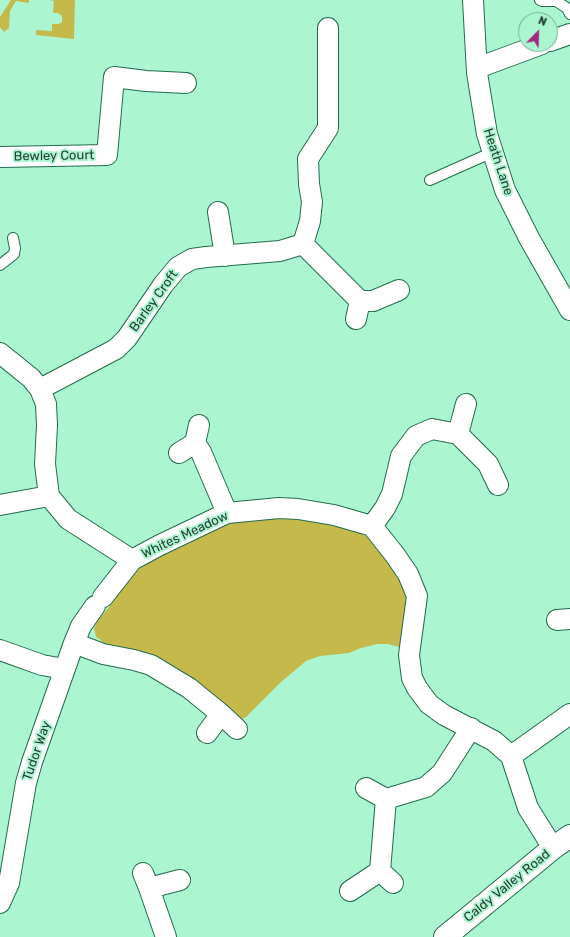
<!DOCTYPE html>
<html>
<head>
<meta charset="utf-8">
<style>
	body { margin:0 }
	#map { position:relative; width:570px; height:937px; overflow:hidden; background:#acf5d1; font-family:Rubik,sans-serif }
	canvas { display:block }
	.north { position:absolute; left:518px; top:12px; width:40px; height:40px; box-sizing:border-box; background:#acf5d1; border:1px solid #75ad92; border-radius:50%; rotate:23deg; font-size:11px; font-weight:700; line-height:16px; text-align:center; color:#234033 }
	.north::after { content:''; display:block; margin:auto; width:14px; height:18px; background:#a2287e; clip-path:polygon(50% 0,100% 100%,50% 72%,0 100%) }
</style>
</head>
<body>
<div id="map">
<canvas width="570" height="937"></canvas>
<div class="north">N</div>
</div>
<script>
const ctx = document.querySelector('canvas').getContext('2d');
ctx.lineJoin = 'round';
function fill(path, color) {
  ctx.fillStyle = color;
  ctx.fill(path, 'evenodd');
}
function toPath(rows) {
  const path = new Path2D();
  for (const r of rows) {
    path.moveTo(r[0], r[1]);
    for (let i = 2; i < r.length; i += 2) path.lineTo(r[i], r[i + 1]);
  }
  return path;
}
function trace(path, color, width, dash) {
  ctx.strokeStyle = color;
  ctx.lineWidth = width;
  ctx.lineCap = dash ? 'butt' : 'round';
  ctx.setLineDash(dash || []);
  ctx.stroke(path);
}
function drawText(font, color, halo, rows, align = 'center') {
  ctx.font = font + ' Rubik,sans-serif';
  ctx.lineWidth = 4;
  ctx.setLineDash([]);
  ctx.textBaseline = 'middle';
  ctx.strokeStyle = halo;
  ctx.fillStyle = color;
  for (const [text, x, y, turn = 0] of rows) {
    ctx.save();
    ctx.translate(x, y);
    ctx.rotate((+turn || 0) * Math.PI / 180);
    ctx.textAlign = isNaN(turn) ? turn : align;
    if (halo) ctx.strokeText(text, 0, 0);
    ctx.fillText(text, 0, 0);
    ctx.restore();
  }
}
const green = toPath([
	[11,0,29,0,29,3,16,1,10,11,9,28,4,32,0,27,0,17],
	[50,0,75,0,74,39,36,35,36,30,52,31,52,24,59,24,62,22,62,16,58,13,53,13,54,1],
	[253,517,312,519,361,533,371,539,384,552,408,591,403,645,399,647,388,644,377,644,361,648,349,653,320,656,306,661,281,682,246,717,240,720,102,645,101,640,96,637,94,628,98,620,110,606,108,602,127,579,144,564,222,525]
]);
const service = toPath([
	[540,0,542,1,556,1,567,8,570,14],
	[430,180,493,152],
	[0,265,14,254,15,248,13,238]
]);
const minor = toPath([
	[473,0,477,73,487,134,505,190,529,238,570,310],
	[550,41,570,34],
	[477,68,542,44],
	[0,157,107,155,114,77,146,81,186,83],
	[218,212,225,256],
	[303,244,310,221,312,202,309,184,308,159,328,128,328,28],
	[356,319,360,301],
	[0,353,31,378,40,389,46,404,47,425,45,464,49,496,68,519,132,560,160,545,227,513,279,508,298,509,334,515,372,526,395,555,408,574,417,596,409,655,412,678,417,688,429,704,444,715,494,741,511,756,528,808,553,848],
	[40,389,116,349,127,338,163,285,178,267,192,259,206,257,280,251,303,244,360,301,373,301,399,290],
	[199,425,195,443,201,452,227,513],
	[458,434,466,404],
	[179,453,195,443],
	[0,505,49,496],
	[372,526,385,508,392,494,401,456,416,436,432,429,458,434,488,464,498,485],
	[103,597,132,560],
	[557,620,570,619],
	[74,643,103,654,134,660,151,665,189,688,221,714,237,729],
	[0,650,42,665,64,669],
	[207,733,221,714],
	[511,756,570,714],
	[366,788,386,799],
	[143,873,149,888,166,937],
	[393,883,380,871,386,799,426,787,442,773,471,728],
	[149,888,180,880],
	[350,891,380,871],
	[0,903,9,883,26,783,32,762,74,643,81,626,95,606]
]);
const tertiary = toPath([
	[445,937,553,848,570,836]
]);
const streetNames = [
	["Bewley Court",54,156,-1],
	["Heath Lane",498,162,72],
	["Barley Croft",154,301,-54],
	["Whites Meadow",185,535,-25],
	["Tudor Way",37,751,-71],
	["Caldy Valley Road",507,886,-39]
];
fill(green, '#c5b94b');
trace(service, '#236c4e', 12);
trace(minor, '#236c4e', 22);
trace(tertiary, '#236c4e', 24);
trace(service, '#fff', 10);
trace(minor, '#fff', 20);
trace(tertiary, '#fff', 22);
drawText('13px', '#234033', '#acf5d1', streetNames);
</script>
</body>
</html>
